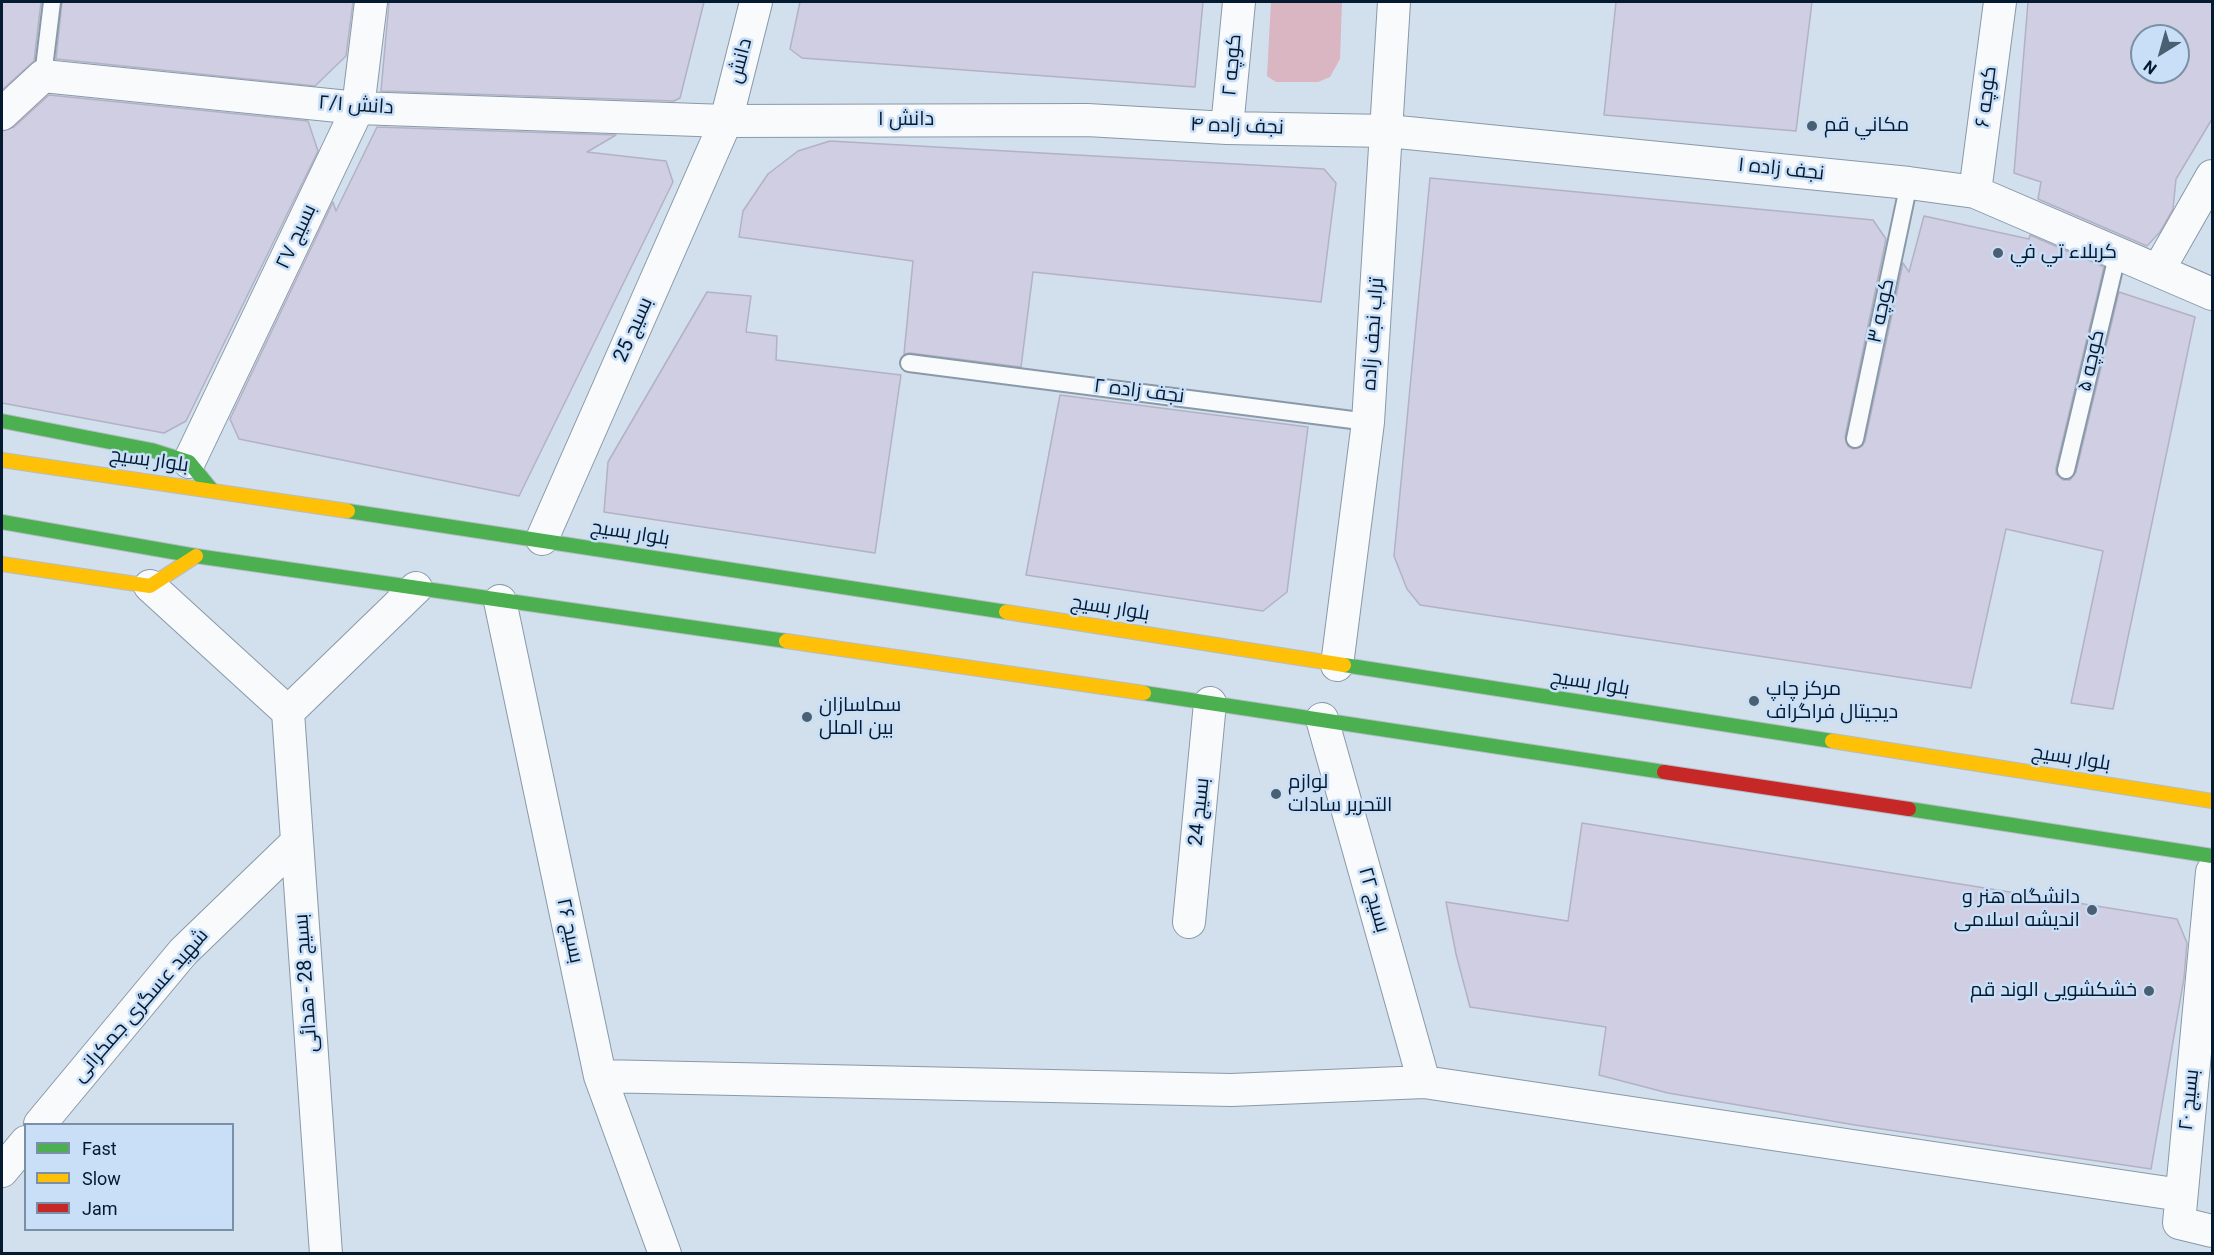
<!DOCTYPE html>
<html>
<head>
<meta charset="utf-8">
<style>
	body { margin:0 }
	#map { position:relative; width:2214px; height:1255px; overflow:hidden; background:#d2dfec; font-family:Roboto,sans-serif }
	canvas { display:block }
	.frame { position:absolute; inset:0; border:3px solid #031a30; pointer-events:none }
	.legend { position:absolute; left:24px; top:1123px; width:210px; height:108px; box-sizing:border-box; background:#c8dff7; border:2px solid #7990a7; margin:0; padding:8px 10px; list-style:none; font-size:18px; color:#031a30 }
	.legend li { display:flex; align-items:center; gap:12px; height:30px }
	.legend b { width:30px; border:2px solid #7990a7 }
	.north { position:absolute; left:2130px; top:24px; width:60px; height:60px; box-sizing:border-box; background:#c8dff7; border:2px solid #7990a7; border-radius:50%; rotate:217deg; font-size:16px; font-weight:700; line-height:24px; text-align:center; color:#031a30 }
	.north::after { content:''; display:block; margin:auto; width:21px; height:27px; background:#4b5f72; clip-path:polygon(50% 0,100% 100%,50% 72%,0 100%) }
</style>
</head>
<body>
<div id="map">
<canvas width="2214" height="1255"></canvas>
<div class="frame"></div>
<ul class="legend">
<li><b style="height:8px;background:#4caf50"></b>Fast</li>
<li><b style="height:8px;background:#ffc107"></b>Slow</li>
<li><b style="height:8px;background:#c62828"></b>Jam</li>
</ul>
<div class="north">N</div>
</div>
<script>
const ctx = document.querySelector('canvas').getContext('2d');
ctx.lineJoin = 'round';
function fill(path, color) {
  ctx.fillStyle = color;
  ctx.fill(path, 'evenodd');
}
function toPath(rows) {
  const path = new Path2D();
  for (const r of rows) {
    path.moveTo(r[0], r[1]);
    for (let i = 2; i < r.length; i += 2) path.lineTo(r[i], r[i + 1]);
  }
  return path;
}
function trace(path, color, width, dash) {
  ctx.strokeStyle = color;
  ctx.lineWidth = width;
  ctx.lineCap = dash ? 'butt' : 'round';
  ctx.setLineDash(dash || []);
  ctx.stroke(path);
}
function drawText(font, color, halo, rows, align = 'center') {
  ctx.font = font + ' Roboto,Cairo,sans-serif';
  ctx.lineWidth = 5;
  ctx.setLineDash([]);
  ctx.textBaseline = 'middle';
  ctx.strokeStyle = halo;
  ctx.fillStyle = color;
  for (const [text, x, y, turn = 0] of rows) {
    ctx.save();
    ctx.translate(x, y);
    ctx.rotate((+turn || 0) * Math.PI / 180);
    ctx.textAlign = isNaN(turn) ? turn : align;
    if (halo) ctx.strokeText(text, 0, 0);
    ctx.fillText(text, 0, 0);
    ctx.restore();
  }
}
const green = toPath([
	[1271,2,1342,2,1340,59,1330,77,1318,82,1276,82,1267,76]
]);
const building = toPath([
	[2,2,41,2,34,61,2,90,2,2],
	[62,2,353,2,346,56,315,86,56,59,62,2],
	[389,2,704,2,680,98,674,101,381,91,389,2],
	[800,2,1203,2,1195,87,802,58,790,49,800,2],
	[1616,2,1812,2,1796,131,1604,115,1616,2],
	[2028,2,2212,2,2212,119,2176,179,2173,209,2160,232,2147,246,2038,199,2041,182,2014,173,2028,2],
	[2142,36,2178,36,2178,72,2142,72,2142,36],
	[49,95,308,121,318,151,186,421,164,433,2,403,2,131,14,127,49,95],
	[377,127,616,135,587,152,666,161,673,182,519,496,239,439,230,419,333,202,336,211,377,127],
	[830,141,1324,169,1336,183,1321,302,1033,272,1021,367,910,353,904,354,913,261,739,237,743,211,768,174,798,151,830,141],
	[1430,178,1873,220,1886,239,1845,437,1848,446,1853,449,1862,446,1865,441,1903,263,1909,272,1924,216,2029,239,2030,235,2104,267,2056,468,2056,474,2063,480,2070,480,2076,472,2119,292,2195,317,2113,709,2071,703,2103,551,2006,529,1971,688,1420,605,1407,589,1394,556,1430,178],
	[707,292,751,296,746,332,777,336,776,360,901,375,875,553,604,512,608,462,707,292],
	[1060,395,1308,427,1287,592,1263,611,1026,575,1060,395],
	[1582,823,2177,919,2187,943,2184,978,2151,1169,1855,1125,1668,1093,1599,1075,1606,1027,1470,1007,1456,954,1446,902,1568,921,1582,823]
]);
const lane = toPath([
	[43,76,52,2],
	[909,363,1368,422],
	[1855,439,1909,183],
	[2066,470,2118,252]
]);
const street = toPath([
	[2,114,43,76,358,108,726,121,1087,120,1227,128,1388,131,1909,183,1975,192,2212,294],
	[1227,128,1239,2],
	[1975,192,2000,2],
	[2159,269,2212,176],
	[189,462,358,108,371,2],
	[542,539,726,121,756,2],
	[150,586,288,712],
	[500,601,600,1076,665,1254],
	[1337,665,1368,422,1394,2],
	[288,712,326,1254],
	[288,712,416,588],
	[1322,719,1424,1082],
	[2212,872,2179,1223,2212,1231],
	[1189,922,1210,703],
	[600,1076,1231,1090,1424,1082,2181,1195],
	[40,1124,183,952,297,842],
	[2,1171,26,1142]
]);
const fast = toPath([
	[2,421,151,450,189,462,211,489],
	[348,511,1006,612],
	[2,522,196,556,786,641],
	[1344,665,1832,741],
	[1144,693,1664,772],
	[1909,809,2212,856]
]);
const slow = toPath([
	[2,460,348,511],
	[2,564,150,586,196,556],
	[1006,612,1344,665],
	[786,641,1144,693],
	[1832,741,2212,801]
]);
const jam = toPath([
	[1664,772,1909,809]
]);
const markers = [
	[1812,126,6,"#4b5f72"],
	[1998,253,6,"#4b5f72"],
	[1754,701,6,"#4b5f72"],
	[807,717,6,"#4b5f72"],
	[1276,794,6,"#4b5f72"],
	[2092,910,6,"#4b5f72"],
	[2149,991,6,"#4b5f72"]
];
const streetNames = [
	["دانش",741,61,-76],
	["کوچه ۲",1233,65,-85],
	["کوچه ۶",1987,97,-83],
	["دانش ۲/۱",356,106,4],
	["دانش ۱",906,120],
	["نجف زاده ۴",1237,127,2],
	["نجف زاده ۱",1781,170,6],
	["بسیج ۲۷",297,237,-65],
	["کوچه ۳",1882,311,-78],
	["بسیج 25",634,330,-66],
	["تراب نجف زاده",1374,334,-86],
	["کوچه ۵",2092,361,-77],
	["نجف زاده ۲",1139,392,7],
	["بلوار بسیج",149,461,8],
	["بلوار بسیج",630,534,9],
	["بلوار بسیج",1110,609,9],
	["بلوار بسیج",1590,684,9],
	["بلوار بسیج",2071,759,9],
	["بسیج 24",1200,812,-84],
	["بسیج ۲۲",1373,900,74],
	["بسیج ۲۶",569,931,78],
	["بسیج 28 - هدائی",307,983,-94],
	["شهید عسگری جمکرانی",141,1006,-49],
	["بسیج ۲۰",2190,1100,-84]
];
const poiNames = [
	["مكاني قم",1824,126],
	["كربلاء تي في",2010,253],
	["مرکز چاپ",1766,690],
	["دیجیتال فراگراف",1766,713],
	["سماسازان",819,706],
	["بین الملل",819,729],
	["لوازم",1288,783],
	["التحریر سادات",1288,806],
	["دانشگاه هنر و",2080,898,"right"],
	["اندیشه اسلامی",2080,921,"right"],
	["خشکشویی الوند قم",2137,991,"right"]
];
fill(green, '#dab5c2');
fill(building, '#d0cee2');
trace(building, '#b3b1c4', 1.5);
trace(lane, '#8899a9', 20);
trace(street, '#8899a9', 34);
trace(fast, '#b3bdc6', 16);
trace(slow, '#b3bdc6', 16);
trace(jam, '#b3bdc6', 16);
trace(lane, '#f8fafc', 16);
trace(street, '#f8fafc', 32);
trace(fast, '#4caf50', 14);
trace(slow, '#ffc107', 14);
trace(jam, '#c62828', 14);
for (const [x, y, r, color] of markers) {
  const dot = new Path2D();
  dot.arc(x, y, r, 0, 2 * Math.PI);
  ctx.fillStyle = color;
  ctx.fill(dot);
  trace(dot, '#c8dff7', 2);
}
drawText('20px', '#031a30', '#c8dff7', streetNames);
drawText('20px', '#031a30', '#c8dff7', poiNames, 'left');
</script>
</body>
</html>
